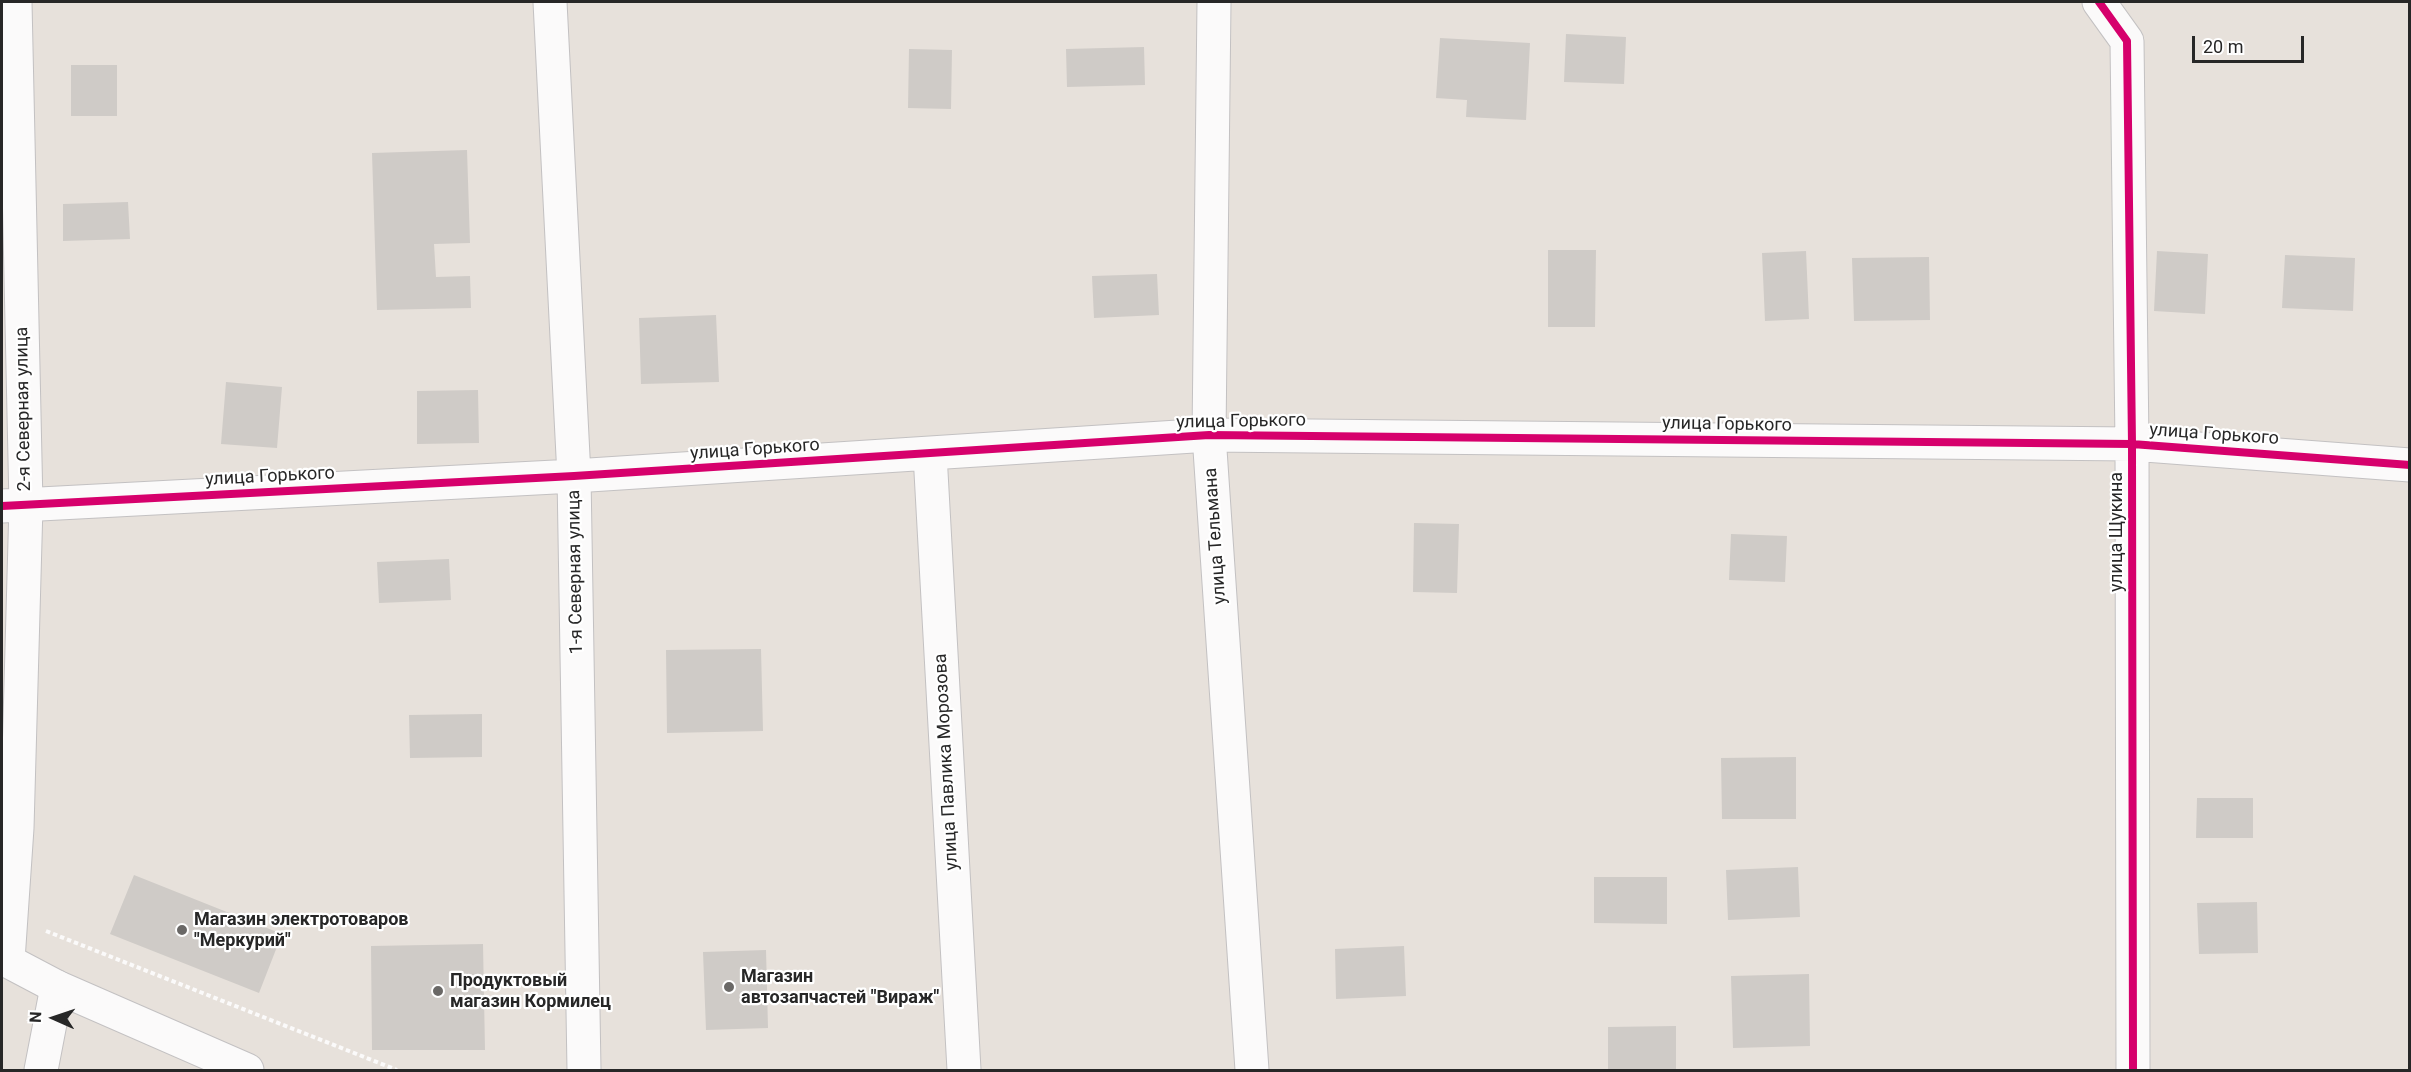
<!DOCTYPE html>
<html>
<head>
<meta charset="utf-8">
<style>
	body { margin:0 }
	#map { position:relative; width:2411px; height:1072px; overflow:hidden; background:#e7e1db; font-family:Roboto,sans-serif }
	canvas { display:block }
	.frame { position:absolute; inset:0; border:3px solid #272727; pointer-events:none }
	.north { position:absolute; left:24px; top:988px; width:60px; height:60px; -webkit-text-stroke:4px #fff; paint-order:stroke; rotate:273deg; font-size:16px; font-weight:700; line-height:24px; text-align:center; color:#272727 }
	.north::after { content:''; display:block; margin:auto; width:21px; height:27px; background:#272727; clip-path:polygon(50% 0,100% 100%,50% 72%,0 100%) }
	.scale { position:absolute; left:2192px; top:36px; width:112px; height:27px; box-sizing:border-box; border:3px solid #272727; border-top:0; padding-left:8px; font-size:18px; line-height:21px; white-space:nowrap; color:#272727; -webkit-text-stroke:4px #fff; paint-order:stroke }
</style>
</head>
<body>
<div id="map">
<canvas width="2411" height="1072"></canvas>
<div class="frame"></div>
<div class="north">N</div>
<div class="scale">20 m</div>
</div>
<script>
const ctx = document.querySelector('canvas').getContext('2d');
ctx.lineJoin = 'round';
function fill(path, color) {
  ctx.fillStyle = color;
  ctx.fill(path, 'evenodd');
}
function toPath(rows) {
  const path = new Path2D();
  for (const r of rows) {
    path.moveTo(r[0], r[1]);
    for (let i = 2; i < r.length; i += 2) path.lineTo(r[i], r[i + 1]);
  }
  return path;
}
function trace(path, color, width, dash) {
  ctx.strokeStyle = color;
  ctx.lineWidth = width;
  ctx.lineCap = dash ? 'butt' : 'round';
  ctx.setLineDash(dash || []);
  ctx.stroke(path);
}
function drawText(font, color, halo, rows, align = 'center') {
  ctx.font = font + ' Roboto,sans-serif';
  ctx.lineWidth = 4.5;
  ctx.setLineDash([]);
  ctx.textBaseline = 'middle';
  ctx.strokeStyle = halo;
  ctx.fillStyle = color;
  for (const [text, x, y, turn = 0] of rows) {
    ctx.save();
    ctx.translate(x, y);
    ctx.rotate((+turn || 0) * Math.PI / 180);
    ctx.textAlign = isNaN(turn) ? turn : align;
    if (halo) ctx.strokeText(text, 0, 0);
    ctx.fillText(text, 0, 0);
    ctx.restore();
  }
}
const building = toPath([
	[1566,34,1626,37,1624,84,1564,82],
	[1440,38,1530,43,1526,120,1466,117,1467,100,1436,98],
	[1144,47,1145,85,1067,87,1066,49],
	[909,49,952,50,951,109,908,108],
	[71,65,117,65,117,116,71,116],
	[467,150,470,243,434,244,436,277,470,276,471,308,377,310,372,153],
	[128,202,130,239,63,241,63,204],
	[1548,250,1596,250,1595,327,1548,327],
	[1806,251,1809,319,1765,321,1762,253],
	[2157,251,2208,254,2205,314,2154,311],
	[2285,255,2355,258,2353,311,2282,308],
	[1929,257,1930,320,1854,321,1852,258],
	[1157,274,1159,315,1094,318,1092,276],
	[716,315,719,382,641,384,639,318],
	[226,382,282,387,277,448,221,444],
	[478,390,479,443,417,444,417,391],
	[1414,523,1459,524,1457,593,1413,592],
	[1731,534,1787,536,1785,582,1729,580],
	[449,559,451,600,379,603,377,562],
	[761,649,763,731,667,733,666,650],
	[482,714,482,757,410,758,409,715],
	[1796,757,1796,819,1722,819,1721,758],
	[2197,798,2253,798,2253,838,2196,838],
	[1798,867,1800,917,1728,920,1726,870],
	[134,875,282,934,259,993,110,934],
	[1594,877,1667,877,1667,924,1594,923],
	[2257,902,2258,953,2199,954,2197,903],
	[483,944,485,1050,372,1050,371,946],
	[1404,946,1406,996,1336,999,1335,949],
	[766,950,768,1028,706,1030,703,952],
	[1809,974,1810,1046,1733,1048,1731,976],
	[1676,1026,1676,1070,1608,1070,1608,1027]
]);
const path = toPath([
	[46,931,397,1070]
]);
const minor = toPath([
	[550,2,574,476,584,1070],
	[2099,2,2127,41,2132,444,2133,1070],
	[930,454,964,1070],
	[2,506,574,476,1209,435,2132,444,2410,465],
	[8,960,17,828,26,505,15,2],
	[41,1070,57,987]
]);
const tertiary = toPath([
	[1214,2,1209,435,1252,1070],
	[2,958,57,987,247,1070]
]);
const cycleway = toPath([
	[2099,2,2127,41,2132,444,2133,1070],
	[2,506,574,476,1209,435,2132,444,2410,465]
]);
const markers = [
	[182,930,6,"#6a6866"],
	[729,987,6,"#6a6866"],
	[438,991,6,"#6a6866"]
];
const streetNames = [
	["2-я Северная улица",24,409,-91],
	["улица Горького",1241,422,-1],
	["улица Горького",1727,425,1],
	["улица Горького",2214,435,4],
	["улица Горького",755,450,-4],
	["улица Горького",270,477,-3],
	["улица Щукина",2117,532,-90],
	["улица Тельмана",1216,536,-94],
	["1-я Северная улица",576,572,-91],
	["улица Павлика Морозова",947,762,-93]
];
const poiNames = [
	["Магазин электротоваров",194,920],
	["\"Меркурий\"",194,941],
	["Магазин",741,977],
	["автозапчастей \"Вираж\"",741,998],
	["Продуктовый",450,981],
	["магазин Кормилец",450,1002]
];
fill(building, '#cfcbc7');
trace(minor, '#c3c1c2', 35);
trace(tertiary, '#c3c1c2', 35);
trace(path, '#fbfafa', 4, [4.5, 3]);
trace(minor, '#fbfafa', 33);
trace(tertiary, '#fbfafa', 33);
trace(cycleway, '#d6006c', 8);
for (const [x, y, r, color] of markers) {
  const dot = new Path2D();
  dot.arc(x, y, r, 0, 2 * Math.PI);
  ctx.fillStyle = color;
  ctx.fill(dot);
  trace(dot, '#fff', 2);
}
drawText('18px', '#272727', '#fff', streetNames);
drawText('bold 18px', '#272727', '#fff', poiNames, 'left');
</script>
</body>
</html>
